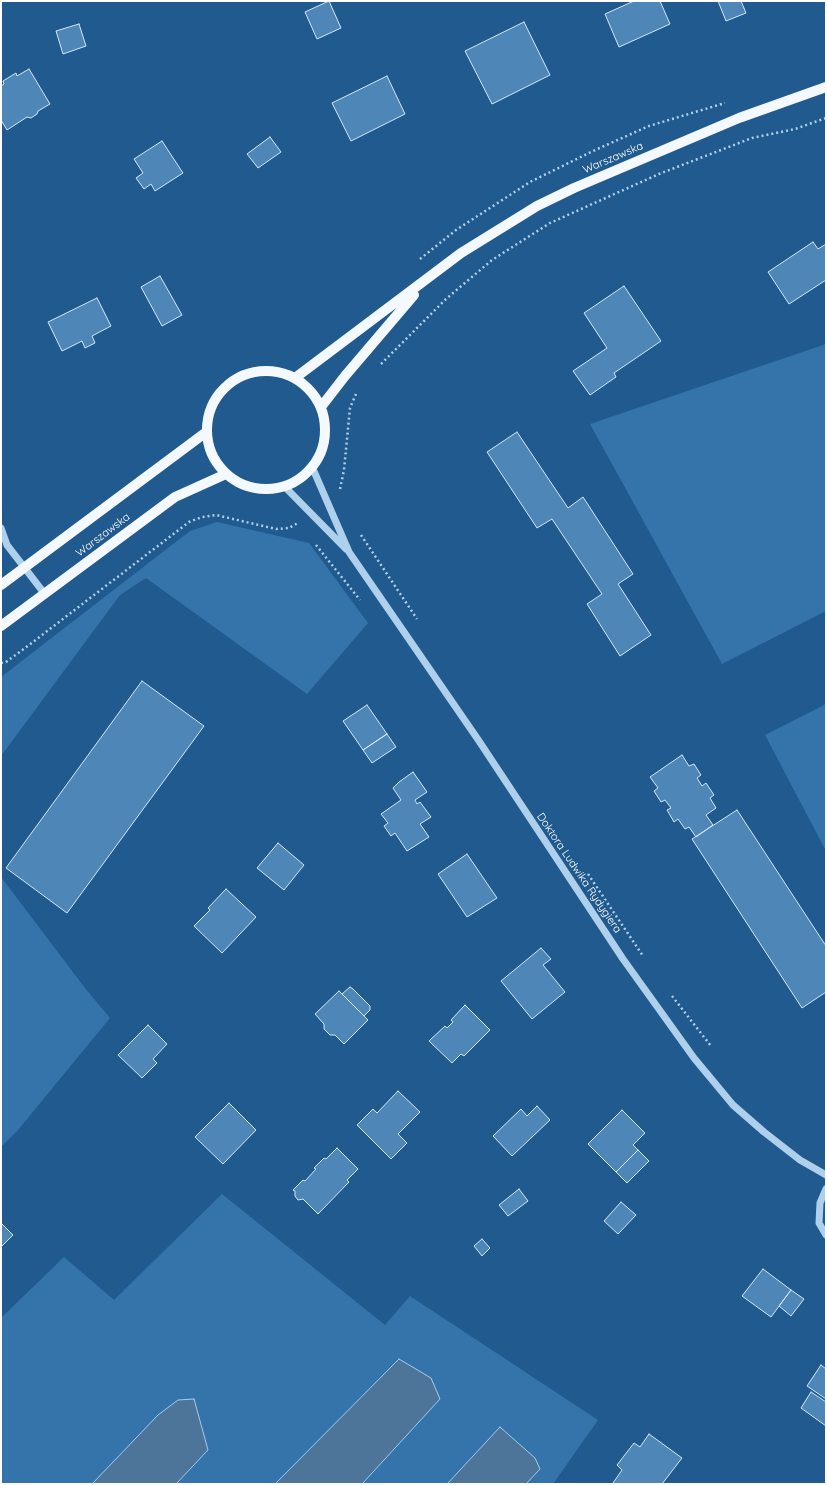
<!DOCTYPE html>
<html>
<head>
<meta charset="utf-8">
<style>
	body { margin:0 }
	#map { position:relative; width:827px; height:1485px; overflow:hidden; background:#205a8e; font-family:Quicksand,sans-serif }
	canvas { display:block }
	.frame { position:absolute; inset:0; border:2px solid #fff; pointer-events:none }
</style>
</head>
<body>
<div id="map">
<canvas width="827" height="1485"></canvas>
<div class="frame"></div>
</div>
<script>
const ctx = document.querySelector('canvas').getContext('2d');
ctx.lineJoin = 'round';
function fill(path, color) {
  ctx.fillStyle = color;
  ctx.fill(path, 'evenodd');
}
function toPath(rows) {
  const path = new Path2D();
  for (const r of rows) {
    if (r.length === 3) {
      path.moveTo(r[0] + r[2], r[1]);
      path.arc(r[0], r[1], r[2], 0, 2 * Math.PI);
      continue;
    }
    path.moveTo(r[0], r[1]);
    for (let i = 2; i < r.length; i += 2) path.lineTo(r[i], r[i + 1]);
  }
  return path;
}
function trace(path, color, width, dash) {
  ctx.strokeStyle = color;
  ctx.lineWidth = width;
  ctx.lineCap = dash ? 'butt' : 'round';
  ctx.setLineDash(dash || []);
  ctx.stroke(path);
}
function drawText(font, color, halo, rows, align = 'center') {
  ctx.font = font + ' Quicksand,sans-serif';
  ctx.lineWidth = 3;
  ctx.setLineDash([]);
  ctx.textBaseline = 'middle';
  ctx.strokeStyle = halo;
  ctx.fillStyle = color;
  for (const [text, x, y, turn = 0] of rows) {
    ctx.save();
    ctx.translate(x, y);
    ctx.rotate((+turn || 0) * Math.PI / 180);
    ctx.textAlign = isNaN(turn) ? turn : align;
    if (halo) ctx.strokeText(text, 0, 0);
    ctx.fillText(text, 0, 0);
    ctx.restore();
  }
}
const green = toPath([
	[826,344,826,611,722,664,590,424],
	[217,522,309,543,368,623,307,694,146,578,120,595,1,756,1,677,190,531],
	[826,704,826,851,765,735],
	[1,877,85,988,110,1018,18,1130,1,1147],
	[222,1194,385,1325,410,1296,598,1420,553,1484,526,1484,539,1469,500,1427,447,1484,362,1484,440,1399,302,1457,275,1484,176,1484,208,1450,158,1415,92,1484,1,1484,1,1318,64,1257,114,1300]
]);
const water = toPath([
	[399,1359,431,1378,440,1399,362,1484,275,1484,399,1359],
	[194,1399,208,1450,176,1484,92,1484,158,1415,178,1400,194,1399],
	[500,1427,535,1458,540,1469,526,1484,447,1484,500,1427]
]);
const building = toPath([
	[329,1,341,28,317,39,305,12,329,1],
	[634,1,660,1,670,24,619,47,605,14,634,1],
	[718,1,741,1,746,13,726,21,718,1],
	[524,22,550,75,492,104,465,51,524,22],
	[79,24,86,46,63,54,56,31,79,24],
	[29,69,50,104,38,111,37,114,31,118,27,117,7,130,1,120,1,86,4,84,3,81,16,73,17,76,29,69],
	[387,76,405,114,351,141,332,103,387,76],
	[270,137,281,152,258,168,247,154,270,137],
	[162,141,183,173,155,191,151,184,144,189,136,178,143,173,134,159,162,141],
	[813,242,818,249,826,244,826,280,789,304,768,272,813,242],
	[160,276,182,315,162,326,141,287,160,276],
	[624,286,661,341,614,373,616,377,590,395,573,371,607,348,584,313,624,286],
	[97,298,111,326,92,336,95,343,85,348,82,341,62,351,48,322,97,298],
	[517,432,568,508,583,497,633,574,618,584,651,635,620,656,587,604,602,594,552,519,537,528,487,452,517,432],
	[142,681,204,726,67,913,6,868,142,681],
	[367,705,387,734,363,750,343,721,367,705],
	[387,734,396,747,372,763,363,750,387,734],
	[682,755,689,766,694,764,701,775,697,778,702,786,706,783,714,795,710,798,716,808,706,815,713,825,696,837,689,827,685,829,678,819,674,822,667,810,671,808,665,800,661,802,654,791,658,788,650,777,682,755],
	[413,772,427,792,415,800,417,804,420,802,431,817,420,824,429,837,407,851,395,833,391,836,384,826,388,823,381,814,401,800,393,788,399,782,413,772],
	[737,810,826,946,826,992,802,1008,692,839,737,810],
	[278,843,304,865,284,890,257,868,278,843],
	[467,854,497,898,467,917,438,874,467,854],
	[226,889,256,917,222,953,194,926,210,910,208,908,226,889],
	[541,948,551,959,543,965,565,992,532,1019,501,981,541,948],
	[350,987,353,989,370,1006,370,1010,364,1016,342,994,350,987],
	[339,991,368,1020,344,1044,335,1035,330,1035,324,1029,324,1024,315,1014,339,991],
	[465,1005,490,1030,464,1056,461,1054,452,1063,429,1041,445,1026,447,1028,453,1022,451,1020,465,1005],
	[148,1025,167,1044,153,1059,157,1063,142,1078,118,1055,148,1025],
	[398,1091,420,1112,398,1134,407,1143,391,1159,357,1125,373,1109,377,1113,398,1091],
	[229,1103,256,1130,223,1164,195,1137,229,1103],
	[537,1106,550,1120,512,1156,493,1136,521,1109,527,1116,537,1106],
	[622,1110,645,1133,633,1145,638,1150,616,1172,588,1144,622,1110],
	[337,1148,358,1169,347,1180,349,1182,318,1214,303,1199,298,1200,295,1196,295,1191,293,1190,303,1180,305,1181,316,1169,314,1168,324,1158,326,1159,337,1148],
	[638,1150,649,1161,627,1183,616,1172,638,1150],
	[519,1189,528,1201,508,1216,499,1205,519,1189],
	[621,1202,636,1215,618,1234,604,1221,621,1202],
	[1,1223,13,1235,1,1247,1,1223],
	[482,1239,490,1248,482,1256,474,1246,482,1239],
	[763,1269,791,1290,771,1317,742,1296,763,1269],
	[791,1290,804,1299,791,1316,779,1306,791,1290],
	[821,1365,826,1369,826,1399,807,1386,821,1365],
	[811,1392,826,1402,826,1426,801,1408,811,1392],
	[649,1434,682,1458,662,1484,614,1484,613,1483,622,1470,617,1465,634,1443,640,1447,649,1434]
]);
const path = toPath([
	[420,259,456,230,530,182,593,151,649,126,725,103],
	[381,364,446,299,492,260,550,223,659,174,752,138,795,129,826,118],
	[340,489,344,470,350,408,356,394],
	[361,535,417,619],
	[316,545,360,600],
	[1,663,6,662,33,642,189,522,202,517,216,515,276,529,289,528,298,523],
	[588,874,643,956],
	[672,996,711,1046]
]);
const minor = toPath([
	[313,469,349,552,479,741,623,959,694,1058,733,1105,764,1132,800,1160,826,1175],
	[285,487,346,549],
	[1,528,7,545,44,593],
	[826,1189,820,1203,819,1223,826,1235]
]);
const major = toPath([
	[266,430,59],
	[295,378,461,253,537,206,574,188,739,118,826,87],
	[321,407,345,376,414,295],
	[1,585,205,433],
	[1,626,175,497,226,474]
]);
const streetNames = [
	["Warszawska",613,158,-23],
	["Warszawska",103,535,-37],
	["Doktora Ludwika Rydygiera",579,873,56]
];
fill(green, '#3474ab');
fill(water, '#4d759a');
trace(water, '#a2ccee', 1);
fill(building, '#4d86b7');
trace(building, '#d4e8f9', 1);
trace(path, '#afd0ec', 2.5, [2, 3]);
trace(minor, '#afd0ec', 7);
trace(major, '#f4f9ff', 10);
drawText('11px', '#fff', '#205a8e', streetNames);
</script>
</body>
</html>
